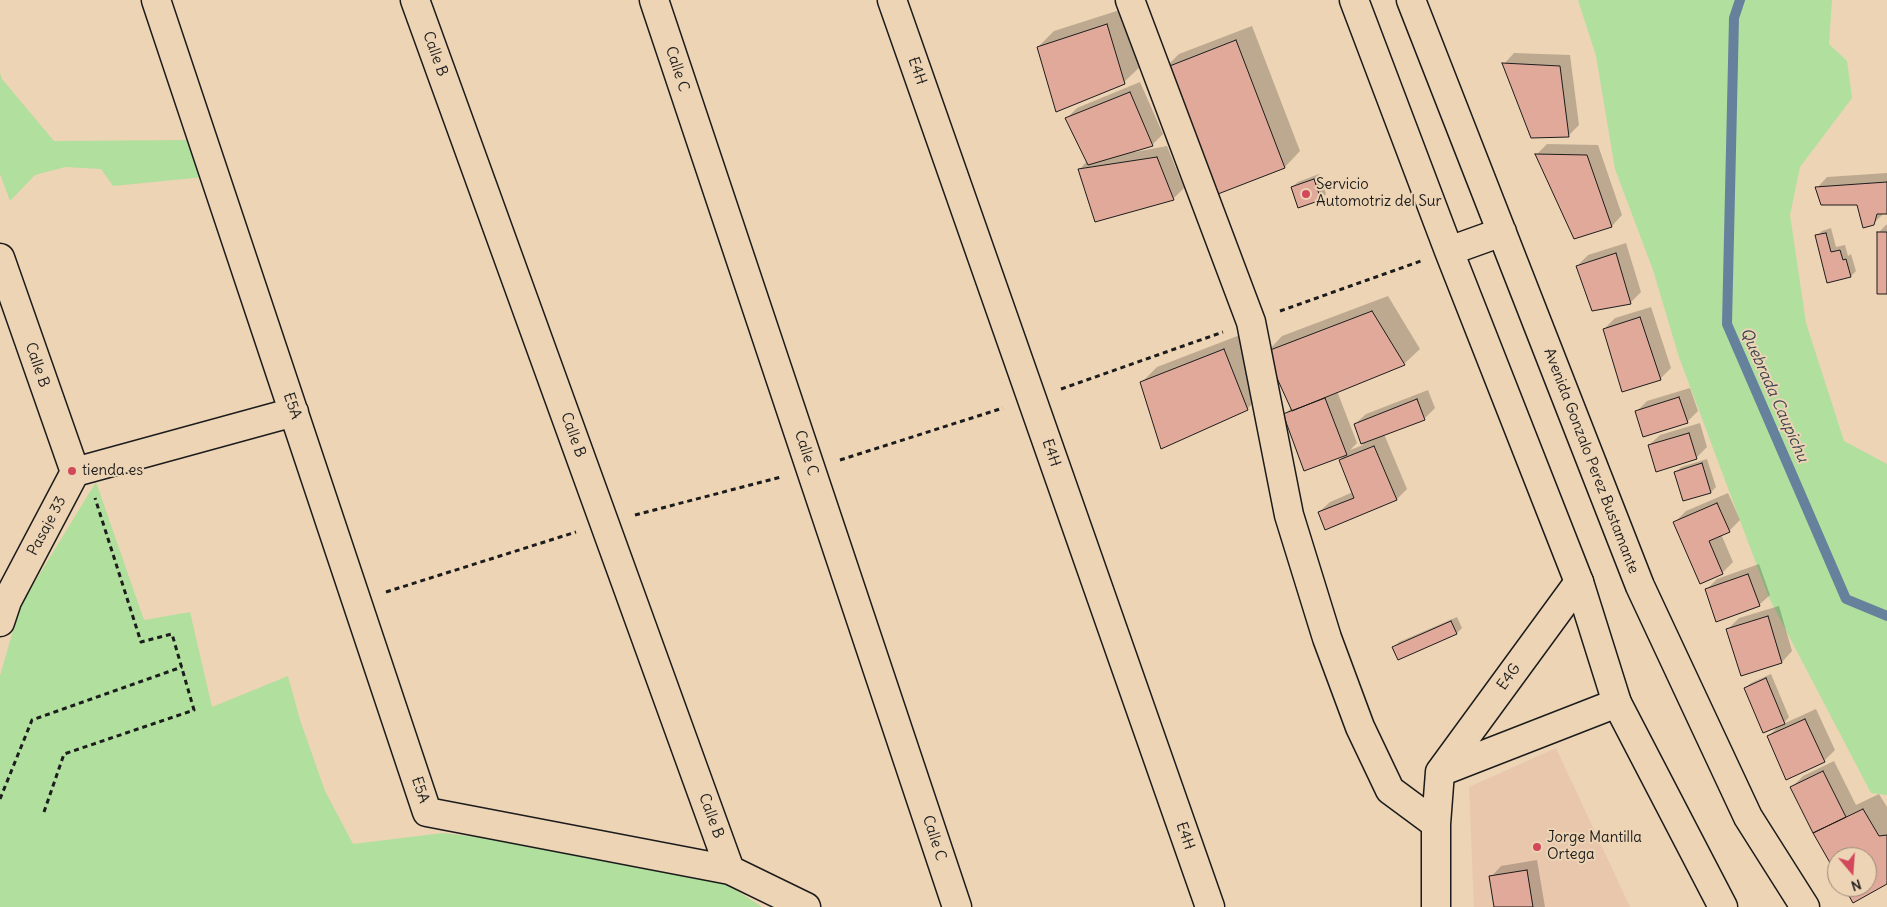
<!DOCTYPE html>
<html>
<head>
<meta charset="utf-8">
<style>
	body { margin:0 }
	#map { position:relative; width:1887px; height:907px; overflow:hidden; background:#edd4b5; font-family:Delius,sans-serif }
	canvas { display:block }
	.north { position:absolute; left:1827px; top:847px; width:50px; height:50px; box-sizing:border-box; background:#edd4b5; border:1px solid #998a78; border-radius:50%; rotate:162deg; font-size:14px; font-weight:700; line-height:20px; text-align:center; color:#1c1c1c }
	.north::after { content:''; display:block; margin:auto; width:18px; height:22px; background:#d1495b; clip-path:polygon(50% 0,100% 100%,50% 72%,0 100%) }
</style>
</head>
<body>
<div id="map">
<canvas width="1887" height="907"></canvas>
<div class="north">N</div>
</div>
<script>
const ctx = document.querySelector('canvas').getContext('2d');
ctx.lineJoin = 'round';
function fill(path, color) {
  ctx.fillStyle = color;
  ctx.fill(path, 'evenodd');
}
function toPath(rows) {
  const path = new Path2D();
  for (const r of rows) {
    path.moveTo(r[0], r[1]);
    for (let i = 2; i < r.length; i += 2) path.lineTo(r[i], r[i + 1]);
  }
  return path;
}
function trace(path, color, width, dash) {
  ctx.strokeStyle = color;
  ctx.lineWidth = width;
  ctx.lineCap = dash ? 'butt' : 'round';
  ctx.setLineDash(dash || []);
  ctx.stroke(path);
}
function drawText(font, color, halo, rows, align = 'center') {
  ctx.font = font + ' Delius,sans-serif';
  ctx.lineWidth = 4;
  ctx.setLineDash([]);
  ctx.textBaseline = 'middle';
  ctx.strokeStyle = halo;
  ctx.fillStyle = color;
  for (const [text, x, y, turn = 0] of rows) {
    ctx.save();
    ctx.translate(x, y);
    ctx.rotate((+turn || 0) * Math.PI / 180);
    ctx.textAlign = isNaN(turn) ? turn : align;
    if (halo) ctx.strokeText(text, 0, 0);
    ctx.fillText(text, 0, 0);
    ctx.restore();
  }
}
const built = toPath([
	[1556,748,1630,907,1474,907,1469,787]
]);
const green = toPath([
	[1578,0,1832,0,1829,44,1847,61,1852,98,1800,167,1790,215,1806,323,1844,441,1887,464,1887,795,1871,793,1769,598,1679,357,1653,270,1615,169,1596,56],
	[0,73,2,79,54,141,189,140,204,177,113,186,101,169,65,167,35,175,10,201,0,174],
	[96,482,144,620,190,612,212,707,288,676,300,720,325,791,353,844,443,833,693,862,762,907,0,907,0,676,20,606]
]);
const shadow = toPath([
	[1123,9,1140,67,1124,82,1038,47,1054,31],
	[1252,26,1300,151,1285,167,1206,198,1163,70,1179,54],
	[1514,53,1570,55,1579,125,1568,136,1504,64],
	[1140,82,1163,134,1152,145,1135,150,1135,152,1167,146,1184,188,1173,199,1079,170,1087,161,1066,119,1077,108],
	[1547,144,1598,145,1622,215,1612,226,1574,238,1536,155],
	[1887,173,1887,213,1884,213,1873,224,1858,204,1817,188,1827,177],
	[1319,174,1326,194,1321,199,1299,207,1292,187,1298,182],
	[1887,224,1887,293,1878,233],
	[1831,228,1836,247,1845,245,1848,256,1851,254,1856,271,1851,276,1817,236,1822,231],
	[1626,243,1641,292,1630,303,1577,266,1588,255],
	[1388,296,1420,349,1404,364,1337,391,1357,443,1350,450,1363,445,1355,424,1366,414,1428,390,1435,408,1424,419,1384,434,1407,489,1397,499,1319,512,1330,502,1353,492,1340,460,1346,454,1285,414,1292,407,1267,352,1282,336],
	[1651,307,1671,368,1660,379,1604,329,1615,318],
	[1240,335,1263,393,1247,409,1141,383,1157,367],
	[1690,388,1698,411,1687,422,1636,412,1647,401],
	[1700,423,1707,447,1696,458,1649,445,1660,435],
	[1707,459,1716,487,1711,492,1684,500,1676,472,1681,467],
	[1728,493,1740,520,1729,531,1721,534,1733,562,1722,573,1675,522,1686,511],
	[1759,564,1770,595,1759,605,1706,590,1717,579],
	[1779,606,1792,651,1782,662,1728,629,1739,618],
	[1457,617,1462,628,1457,633,1394,647,1399,642],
	[1771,674,1789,717,1783,724,1816,709,1835,750,1824,761,1768,737,1780,724,1745,688,1751,683],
	[1834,761,1856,805,1879,794,1887,807,1887,882,1854,901,1845,887,1867,887,1867,857,1837,857,1837,872,1814,832,1792,787,1803,776],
	[1537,860,1545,907,1495,907,1491,877,1501,866]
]);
const stream = toPath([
	[1740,0,1734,18,1727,324,1846,599,1887,616]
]);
const building = toPath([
	[1107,24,1125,84,1056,112,1037,47,1107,24],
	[1236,40,1285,168,1205,199,1162,69,1236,40],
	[1502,63,1560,66,1569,137,1531,138,1502,63],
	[1130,92,1153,146,1088,165,1065,118,1130,92],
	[1535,154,1587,155,1612,227,1574,239,1535,154],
	[1157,157,1174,200,1095,222,1078,169,1157,157],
	[1314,179,1321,200,1298,208,1291,187,1314,179],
	[1887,182,1887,214,1877,214,1874,225,1863,228,1857,205,1821,205,1815,187,1887,182],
	[1877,232,1887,232,1887,294,1877,294,1877,232],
	[1826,233,1831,252,1840,250,1843,260,1846,259,1851,277,1827,283,1815,235,1826,233],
	[1616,253,1631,304,1592,311,1576,266,1616,253],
	[1372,311,1405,365,1292,411,1265,352,1372,311],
	[1640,317,1661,380,1622,392,1603,329,1640,317],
	[1224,349,1248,410,1161,449,1140,382,1224,349],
	[1679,397,1688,423,1643,437,1635,411,1679,397],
	[1325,398,1347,455,1304,471,1283,414,1325,398],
	[1417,399,1425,420,1361,444,1354,424,1417,399],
	[1689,433,1697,459,1656,472,1648,445,1689,433],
	[1374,446,1397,500,1325,530,1318,512,1354,498,1339,460,1374,446],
	[1702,463,1711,493,1683,501,1674,472,1702,463],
	[1717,503,1730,532,1709,541,1723,574,1700,584,1673,522,1717,503],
	[1748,574,1760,606,1716,622,1705,589,1748,574],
	[1768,616,1782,663,1741,676,1726,629,1768,616],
	[1451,621,1457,634,1398,660,1392,647,1451,621],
	[1766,678,1785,724,1763,733,1744,688,1766,678],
	[1805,719,1825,762,1786,780,1767,736,1805,719],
	[1823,771,1846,817,1813,833,1790,787,1823,771],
	[1863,809,1879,836,1887,835,1887,884,1853,903,1844,887,1867,887,1867,857,1837,857,1837,875,1813,833,1863,809],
	[1527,870,1533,907,1494,907,1489,876,1527,870]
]);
const path = toPath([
	[1280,311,1421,261],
	[1061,389,1223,332],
	[840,460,1003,408],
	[635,515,781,477],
	[386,592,576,532],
	[0,799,32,720,182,667],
	[44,812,64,754,194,710,172,634,141,642,95,498]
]);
const street = toPath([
	[156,0,427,812,730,870,806,907],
	[415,0,730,870],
	[654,0,957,907],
	[892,0,1210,907],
	[1130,0,1251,322,1289,515,1327,638,1360,727,1390,790,1436,824],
	[0,258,75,472],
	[0,622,7,601,75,472,294,412],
	[1440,772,1617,703],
	[1436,907,1436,824,1440,772,1579,582]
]);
const primary = toPath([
	[1354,0,1449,251,1579,582,1617,703,1723,907],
	[1411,0,1640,586,1748,817,1805,907],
	[1449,251,1502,232]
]);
const markers = [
	[1306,194,5,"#d1495b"],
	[72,471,5,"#d1495b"],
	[1537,847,5,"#d1495b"]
];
const streetNames = [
	["Calle B",435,54,70],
	["Calle C",677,69,72],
	["E4H",917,71,71],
	["Calle B",37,365,71],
	["E5A",292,406,71],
	["Calle B",573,435,70],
	["Calle C",806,453,72],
	["E4H",1051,453,71],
	["Avenida Gonzalo Perez Bustamante",1591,461,69],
	["Pasaje 33",47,526,-62],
	["E4G",1509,677,-54],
	["E5A",420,790,72],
	["Calle B",711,816,70],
	["E4H",1185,836,71],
	["Calle C",934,838,72]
];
const poiNames = [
	["Servicio",1316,185],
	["Automotriz del Sur",1316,202],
	["tienda es",82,471],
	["Jorge Mantilla",1547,838],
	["Ortega",1547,855]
];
const waterNames = [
	["Quebrada Caupichu",1774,395,66]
];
fill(built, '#e9c7ad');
fill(green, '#b0df9e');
fill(shadow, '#0003');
trace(stream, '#65819c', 10);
fill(building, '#e1a99a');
trace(building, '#1c1c1c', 1);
trace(street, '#1c1c1c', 31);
trace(primary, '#1c1c1c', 31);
trace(path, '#1c1c1c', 3, [5, 4]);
trace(street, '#edd4b5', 28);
trace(primary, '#edd4b5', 28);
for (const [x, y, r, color] of markers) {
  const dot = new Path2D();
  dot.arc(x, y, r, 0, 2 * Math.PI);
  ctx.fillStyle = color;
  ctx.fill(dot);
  trace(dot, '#edd4b5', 2);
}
drawText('15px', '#1c1c1c', '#edd4b5', streetNames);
drawText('15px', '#1c1c1c', '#edd4b5', poiNames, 'left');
drawText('italic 16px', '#3a4651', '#edd4b5', waterNames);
</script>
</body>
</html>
